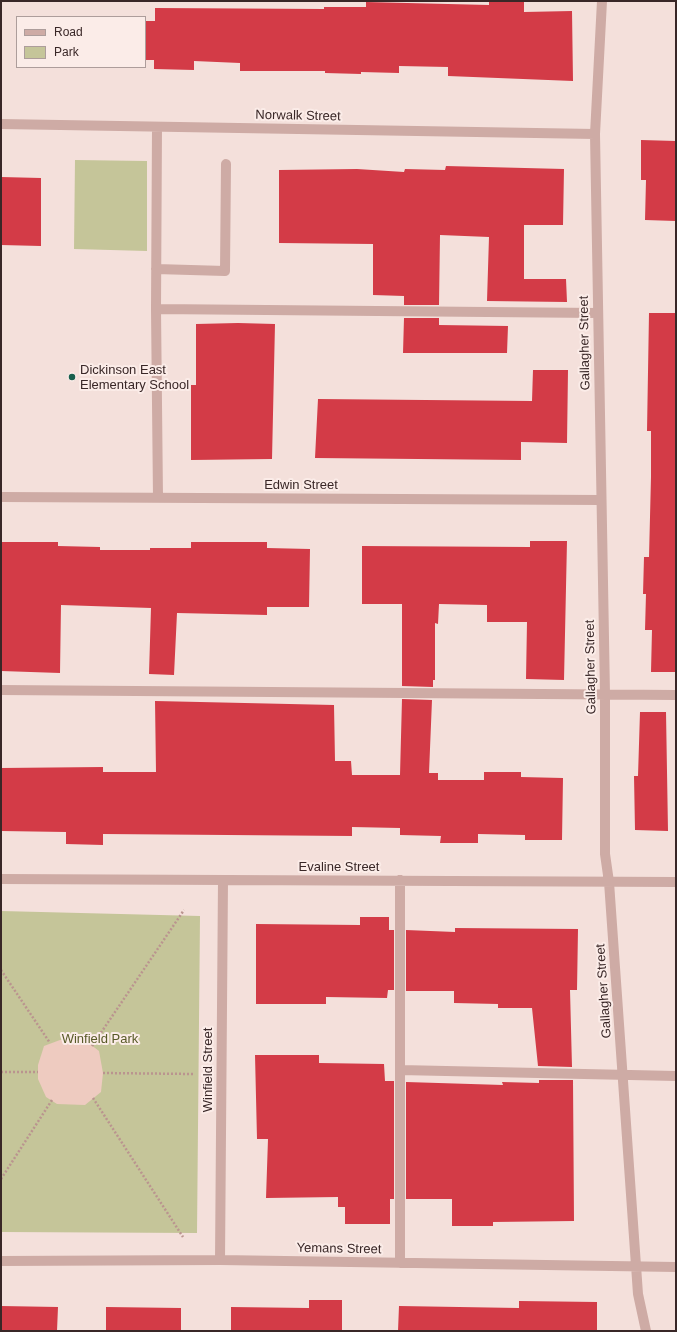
<!DOCTYPE html>
<html>
<head>
<meta charset="utf-8">
<style>
	body { margin:0 }
	#map { position:relative; width:677px; height:1332px; overflow:hidden; background:#f4e0db; font-family:Arial,sans-serif }
	canvas { display:block }
	.frame { position:absolute; inset:0; border:2px solid #392727; pointer-events:none }
	.legend { position:absolute; left:16px; top:16px; width:130px; height:52px; box-sizing:border-box; background:#fbece8; border:1px solid #ad9d9b; margin:0; padding:5px 7px; list-style:none; font-size:12px; color:#392727 }
	.legend li { display:flex; align-items:center; gap:8px; height:20px }
	.legend b { width:20px; border:1px solid #ad9d9b }
</style>
</head>
<body>
<div id="map">
<canvas width="677" height="1332"></canvas>
<div class="frame"></div>
<ul class="legend">
<li><b style="height:5px;background:#ceaba5"></b>Road</li>
<li><b style="height:11px;background:#c5c599"></b>Park</li>
</ul>
</div>
<script>
const ctx = document.querySelector('canvas').getContext('2d');
ctx.lineJoin = 'round';
function fill(path, color) {
  ctx.fillStyle = color;
  ctx.fill(path, 'evenodd');
}
function toPath(rows) {
  const path = new Path2D();
  for (const r of rows) {
    path.moveTo(r[0], r[1]);
    for (let i = 2; i < r.length; i += 2) path.lineTo(r[i], r[i + 1]);
  }
  return path;
}
function trace(path, color, width, dash) {
  ctx.strokeStyle = color;
  ctx.lineWidth = width;
  ctx.lineCap = dash ? 'butt' : 'round';
  ctx.setLineDash(dash || []);
  ctx.stroke(path);
}
function drawText(font, color, halo, rows, align = 'center') {
  ctx.font = font + ' Arial,sans-serif';
  ctx.lineWidth = 4;
  ctx.setLineDash([]);
  ctx.textBaseline = 'middle';
  ctx.strokeStyle = halo;
  ctx.fillStyle = color;
  for (const [text, x, y, turn = 0] of rows) {
    ctx.save();
    ctx.translate(x, y);
    ctx.rotate((+turn || 0) * Math.PI / 180);
    ctx.textAlign = isNaN(turn) ? turn : align;
    if (halo) ctx.strokeText(text, 0, 0);
    ctx.fillText(text, 0, 0);
    ctx.restore();
  }
}
const green = toPath([
	[75,160,147,161,147,251,74,249],
	[1,911,200,916,197,1233,1,1232]
]);
const plaza = toPath([
	[60,1040,86,1041,99,1051,103,1073,101,1092,85,1105,57,1104,46,1097,38,1079,38,1065,44,1046]
]);
const building = toPath([
	[489,1,524,1,524,12,572,11,573,81,448,76,448,67,399,66,399,73,361,72,361,74,325,73,325,71,240,71,240,63,194,61,194,70,154,69,154,60,145,60,145,21,155,21,155,8,324,9,324,7,366,7,366,2,489,5],
	[641,140,676,141,676,221,645,220,646,180,641,180],
	[446,166,564,169,563,225,524,225,524,279,566,279,567,302,487,301,489,237,440,235,439,305,404,305,404,296,373,295,373,244,279,243,279,170,357,169,404,172,405,169,445,170],
	[1,177,41,178,41,246,1,245],
	[649,313,676,313,676,672,651,672,652,630,645,630,646,594,643,594,644,557,649,557,651,477,651,431,647,431],
	[404,318,439,318,439,325,508,326,507,353,403,353],
	[238,323,275,324,272,459,191,460,191,385,196,385,196,324],
	[533,370,568,370,567,443,521,442,521,460,315,458,318,399,532,401],
	[530,541,567,541,564,680,526,679,527,622,487,622,487,605,439,604,438,624,435,623,435,680,433,680,433,687,402,686,402,604,362,604,362,546,530,547],
	[1,542,58,542,58,546,100,547,100,550,150,550,150,548,191,548,191,542,267,542,267,548,310,549,309,607,267,607,267,615,177,613,174,675,149,674,151,608,61,605,60,673,1,671],
	[402,699,432,700,429,773,438,773,438,780,484,780,484,772,521,772,521,777,563,778,562,840,525,840,525,835,478,834,478,843,440,843,441,836,400,835,400,828,352,827,352,836,103,834,103,845,66,844,66,832,1,831,1,768,103,767,103,772,156,772,155,701,334,705,335,761,351,761,352,775,400,775],
	[640,712,666,712,668,831,635,830,634,776,638,776],
	[360,917,389,917,389,930,394,930,394,990,388,990,387,998,326,997,326,1004,256,1004,256,924,360,925],
	[455,928,578,929,577,990,570,990,572,1067,538,1066,532,1008,498,1008,498,1004,454,1003,454,991,406,991,406,930,455,932],
	[255,1055,319,1055,319,1063,384,1064,385,1081,394,1081,394,1199,390,1199,390,1224,345,1224,345,1207,338,1207,338,1197,266,1198,268,1139,257,1139],
	[539,1080,573,1080,574,1221,493,1222,493,1226,452,1226,452,1199,406,1199,406,1082,503,1085,502,1082,539,1083],
	[309,1300,342,1300,342,1331,231,1331,231,1307,309,1308],
	[519,1301,597,1302,597,1331,398,1331,399,1306,519,1308],
	[1,1306,58,1307,57,1331,1,1331],
	[106,1307,181,1308,181,1331,106,1331]
]);
const path = toPath([
	[1,970,50,1043],
	[92,1046,184,910],
	[1,1072,38,1072],
	[103,1073,193,1074],
	[93,1098,183,1237],
	[1,1179,52,1100]
]);
const minor = toPath([
	[602,1,595,134,605,694,605,854,609,882,638,1294,646,1331],
	[1,124,595,134],
	[157,127,156,309,158,498],
	[156,269,225,271,226,164],
	[156,309,598,313],
	[1,497,601,500],
	[1,690,676,695],
	[1,879,676,882],
	[400,880,400,1263],
	[400,1070,676,1076],
	[220,1260,223,880],
	[1,1261,220,1260,676,1267]
]);
const markers = [
	[72,377,4,"#185f4d"]
];
const streetNames = [
	["Norwalk Street",298,116,1],
	["Gallagher Street",585,343,-91],
	["Edwin Street",301,485],
	["Gallagher Street",591,667,-91],
	["Evaline Street",339,867],
	["Gallagher Street",604,991,-94],
	["Winfield Street",208,1070,-90],
	["Yemans Street",339,1249,1]
];
const poiNames = [
	["Dickinson East",80,370],
	["Elementary School",80,385]
];
const parkNames = [
	["Winfield Park",100,1039]
];
fill(green, '#c5c599');
fill(plaza, '#eecbc0');
fill(building, '#d33b47');
trace(path, '#ba948f', 2.5, [2, 2]);
trace(minor, '#ceaba5', 10);
for (const [x, y, r, color] of markers) {
  const dot = new Path2D();
  dot.arc(x, y, r, 0, 2 * Math.PI);
  ctx.fillStyle = color;
  ctx.fill(dot);
  trace(dot, '#fbece8', 1.5);
}
drawText('13px', '#392727', '#fbece8', streetNames);
drawText('13px', '#392727', '#fbece8', poiNames, 'left');
drawText('13px', '#585a28', '#fbece8', parkNames);
</script>
</body>
</html>
